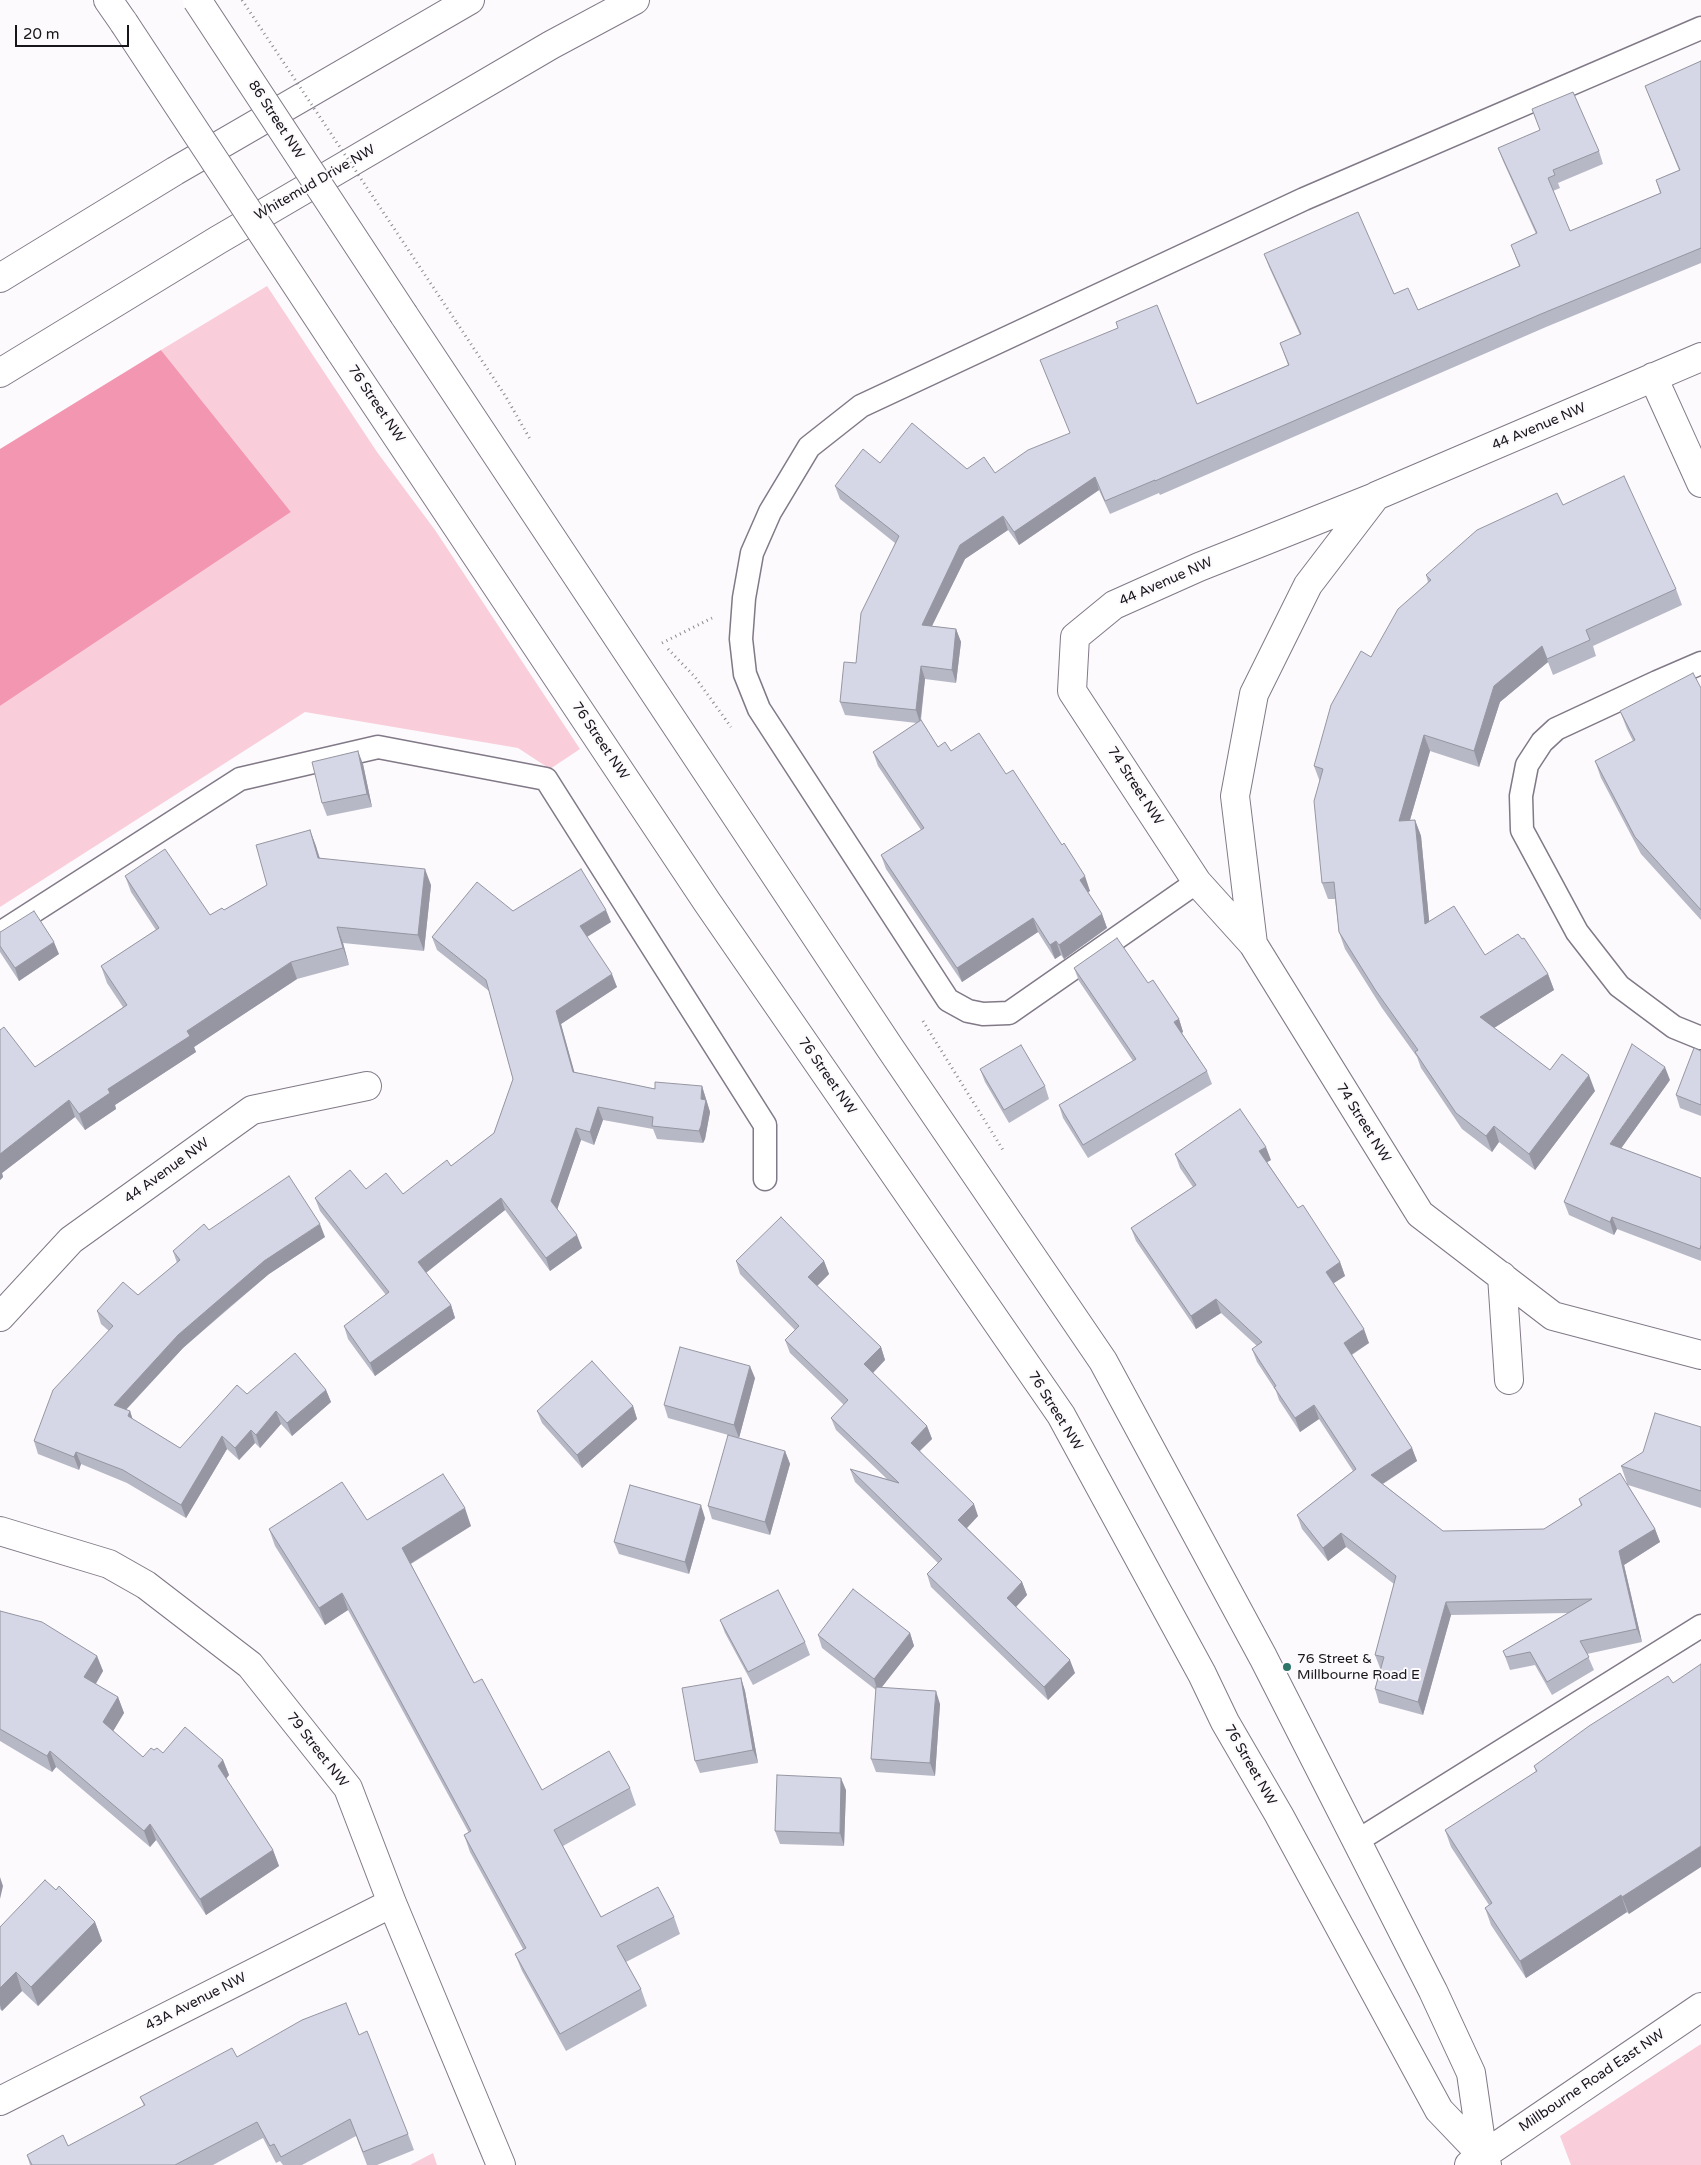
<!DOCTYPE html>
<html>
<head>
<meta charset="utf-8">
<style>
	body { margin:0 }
	#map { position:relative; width:1701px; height:2165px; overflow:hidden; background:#fcfafd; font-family:"Varela Round",sans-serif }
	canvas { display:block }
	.scale { position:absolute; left:15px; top:25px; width:114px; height:22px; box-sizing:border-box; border:2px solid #18151b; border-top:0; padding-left:6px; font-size:15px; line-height:18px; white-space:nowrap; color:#18151b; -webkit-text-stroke:4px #fcfafd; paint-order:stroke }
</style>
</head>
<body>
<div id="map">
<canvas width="1701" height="2165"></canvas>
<div class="scale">20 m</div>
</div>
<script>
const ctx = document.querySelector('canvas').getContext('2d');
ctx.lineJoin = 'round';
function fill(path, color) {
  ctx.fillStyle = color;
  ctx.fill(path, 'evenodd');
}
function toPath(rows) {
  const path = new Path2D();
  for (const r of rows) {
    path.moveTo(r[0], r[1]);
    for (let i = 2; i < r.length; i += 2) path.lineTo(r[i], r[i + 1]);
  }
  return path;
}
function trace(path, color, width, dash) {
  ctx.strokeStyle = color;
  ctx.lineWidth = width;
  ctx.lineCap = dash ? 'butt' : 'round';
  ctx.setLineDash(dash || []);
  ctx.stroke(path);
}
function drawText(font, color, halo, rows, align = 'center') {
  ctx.font = font + ' "Varela Round",sans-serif';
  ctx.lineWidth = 4;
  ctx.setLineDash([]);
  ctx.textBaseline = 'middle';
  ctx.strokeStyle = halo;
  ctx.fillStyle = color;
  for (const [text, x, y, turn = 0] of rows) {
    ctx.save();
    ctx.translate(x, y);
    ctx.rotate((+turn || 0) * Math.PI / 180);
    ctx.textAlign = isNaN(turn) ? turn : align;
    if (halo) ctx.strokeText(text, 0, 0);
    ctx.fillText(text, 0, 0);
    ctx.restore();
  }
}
const green = toPath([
	[267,286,377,452,435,530,580,749,550,769,518,748,305,712,0,907,0,706,291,512,161,350],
	[1701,2044,1701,2165,1571,2165,1560,2136],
	[433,2153,437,2165,410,2165]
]);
const forest = toPath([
	[161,350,291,512,0,706,0,449]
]);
const path = toPath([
	[457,323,506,397,530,439],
	[662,643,712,618],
	[668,649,695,677,731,727],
	[923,1021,1003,1150]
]);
const service = toPath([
	[1701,663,1657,682,1556,729,1542,742,1527,765,1521,796,1522,830,1577,932,1619,986,1674,1027,1701,1038],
	[1197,882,1009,1013,983,1014,968,1011,948,1000,759,709,745,674,741,639,744,598,752,553,770,512,809,447,861,406,1304,199,1701,28],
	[0,933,240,779,378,747,546,779,765,1125,765,1179],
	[1357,1841,1701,1626]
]);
const minor = toPath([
	[1701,357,1376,496,1308,585,1254,694,1235,796,1253,944,1420,1214,1553,1316,1701,1355],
	[1653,377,1701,483],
	[1253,944,1197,882,1072,691,1075,637,1114,605,1199,567,1375,497],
	[1502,1276,1509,1380],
	[0,1317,71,1240,252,1110,367,1086],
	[0,1531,109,1564,146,1585,250,1665,348,1788,392,1903,501,2165],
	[0,2101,392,1903]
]);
const tertiary = toPath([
	[108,0,124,23],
	[404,315,890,1048,1103,1361,1263,1657,1433,1991,1471,2073,1483,2156],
	[340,351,707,902,1061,1415,1202,1674,1225,1722,1279,1815,1439,2110,1483,2156,1487,2165],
	[1469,2165,1701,2007]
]);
const motorway = toPath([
	[0,278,175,171,470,0],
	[0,373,218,240,551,45,635,0]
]);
const pathBridge = toPath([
	[242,0,457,323]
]);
const tertiaryBridge = toPath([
	[197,0,404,315],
	[124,23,340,351]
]);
const wall = toPath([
	[1701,61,1701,263,1546,327,1160,495,1159,493,1110,514,1099,490,1019,545,1008,530,965,559,932,626,956,629,961,642,956,683,925,679,921,720,938,747,951,751,1006,774,1090,891,1088,892,1102,914,1107,928,1064,959,1061,955,1055,959,1038,932,962,982,886,869,881,855,921,830,878,766,873,752,917,723,845,715,840,702,856,663,895,543,840,499,835,486,880,463,967,469,995,473,1070,433,1040,360,1197,404,1288,365,1280,343,1300,335,1269,267,1264,254,1394,294,1418,310,1519,266,1511,245,1536,234,1503,161,1498,148,1540,130,1532,109,1599,151,1603,164,1558,183,1560,188,1553,191,1570,231,1660,193,1656,180,1679,170,1645,86],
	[1563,505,1676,589,1682,605,1593,646,1596,656,1553,675,1548,662,1500,702,1479,767,1430,751,1410,820,1415,820,1421,836,1429,921,1485,955,1548,974,1554,990,1494,1028,1550,1070,1595,1091,1535,1170,1499,1142,1492,1152,1462,1129,1421,1068,1417,1057,1382,1008,1345,949,1339,932,1335,899,1328,899,1322,883,1320,782,1314,766,1371,657,1428,582,1426,575],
	[1701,688,1701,920,1641,854,1601,778,1595,761,1633,741,1627,729,1620,711],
	[363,764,372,807,327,816,322,803],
	[310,830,320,858,431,885,424,951,343,943,349,965,297,979,194,1047,196,1052,115,1105,116,1109,85,1130,75,1117,2,1173,3,1177,0,1180,0,1030,35,1067,123,1007,107,983,101,966,156,930,131,892,125,876,210,915,224,910,267,885],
	[611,922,587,937,617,987,561,1024,574,1072,655,1089,702,1086,710,1112,705,1139,703,1143,657,1139,653,1129,603,1120,594,1145,581,1140,557,1209,582,1248,550,1271,505,1210,426,1273,451,1305,455,1318,375,1376,348,1339,344,1326,386,1295,320,1211,315,1198,366,1189,403,1194,451,1166,494,1133,513,1079,489,991,437,950,432,937],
	[0,932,59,954,19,981,0,952],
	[1074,968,1148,983,1179,1019,1183,1032,1182,1033,1207,1071,1212,1084,1088,1158,1063,1118,1059,1105,1133,1061,1079,981],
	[1701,1051,1701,1116,1680,1108,1676,1095],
	[980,1069,1045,1086,1049,1099,1009,1123,985,1082],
	[1670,1080,1621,1148,1701,1178,1701,1261,1617,1229,1614,1235,1569,1215,1564,1202],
	[1175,1154,1271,1160,1267,1162,1298,1208,1340,1262,1345,1276,1333,1283,1369,1343,1352,1355,1412,1448,1417,1461,1383,1484,1443,1531,1544,1529,1581,1506,1579,1499,1627,1483,1621,1466,1701,1427,1701,1508,1628,1485,1655,1529,1660,1542,1624,1565,1642,1642,1587,1654,1594,1670,1552,1695,1535,1665,1510,1670,1503,1651,1569,1613,1451,1615,1423,1715,1379,1703,1375,1689,1380,1668,1375,1655,1394,1584,1346,1547,1328,1561,1302,1529,1297,1515,1353,1471,1319,1419,1300,1432,1279,1400,1276,1391,1257,1362,1252,1349,1257,1346,1221,1313,1196,1329,1136,1241,1131,1228,1193,1187,1180,1168],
	[209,1230,325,1237,269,1274,183,1348,126,1410,130,1411,133,1420,180,1448,247,1394,326,1390,331,1402,292,1436,281,1424,260,1448,255,1443,239,1460,227,1449,186,1518,127,1483,81,1464,79,1470,38,1454,34,1441,109,1331,101,1324,97,1311,138,1295,177,1263,173,1251],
	[736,1261,824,1261,829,1274,817,1286,881,1347,885,1360,873,1373,927,1426,932,1439,920,1451,978,1516,967,1528,1022,1582,1027,1595,1016,1607,1075,1673,1048,1700,931,1587,927,1574,938,1563,855,1482,850,1469,887,1479,836,1430,831,1418,844,1405,790,1353,785,1340,795,1330,740,1274],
	[755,1378,739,1438,668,1418,664,1405],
	[633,1406,637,1419,582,1468,542,1423,537,1411],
	[785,1451,790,1464,770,1535,712,1519,708,1506],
	[705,1518,689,1574,619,1554,614,1542],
	[367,1520,471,1526,411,1564,474,1683,542,1790,630,1788,636,1805,563,1846,601,1917,674,1917,680,1934,626,1962,641,1989,647,2006,566,2051,522,1971,515,1954,523,1949,470,1852,464,1835,469,1833,348,1610,325,1625,275,1546,269,1529],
	[0,1611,97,1656,103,1671,96,1684,118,1697,124,1713,113,1731,143,1757,154,1750,163,1753,223,1760,229,1775,226,1779,273,1850,279,1866,206,1915,156,1840,150,1847,56,1767,52,1772,0,1741],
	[720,1620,805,1642,810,1655,753,1685,725,1633],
	[910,1633,914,1646,882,1687,940,1704,935,1776,876,1772,871,1759,876,1690,822,1648,818,1635],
	[741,1678,745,1691,758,1763,700,1773,695,1761],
	[1673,1683,1629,1914,1627,1912,1526,1978,1491,1925,1485,1908,1489,1905,1451,1847,1445,1830,1536,1772,1534,1766],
	[846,1790,844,1846,780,1844,775,1831],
	[56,1890,95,1922,102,1941,38,2006,22,1991,2,2011,0,2009,0,1927],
	[359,2035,408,2134,414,2150,377,2165,367,2165,356,2136,302,2165,283,2165,280,2161,276,2163,263,2138,213,2165,30,2165,27,2155,68,2146,144,2106,140,2097,237,2057]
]);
const shadedWall = toPath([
	[1095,477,1099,490,1019,545,1014,532],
	[1003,516,1008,530,965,559,926,638,922,625,960,545],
	[956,629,961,642,956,683,952,670],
	[1542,646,1548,662,1500,702,1479,767,1474,751,1494,686],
	[921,666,925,679,920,723,916,710],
	[1424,735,1430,751,1405,837,1399,821],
	[358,751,363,764,372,807,367,794],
	[1415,820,1421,836,1431,940,1425,924],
	[310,830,316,846,324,874,318,858],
	[425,869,431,885,424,951,418,935],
	[1085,876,1090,891,1085,894,1080,880],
	[606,910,611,922,585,938,580,926],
	[1102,914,1107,928,1064,959,1059,945],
	[1033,918,1038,932,962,982,957,968],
	[337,927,343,943,349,965,343,948],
	[1056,941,1061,955,1055,959,1050,945],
	[54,942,59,954,19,981,15,968],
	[291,962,297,979,194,1047,196,1052,115,1105,116,1109,85,1130,79,1114,108,1089,187,1031],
	[612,974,617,987,561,1024,578,1085,573,1072,556,1011],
	[1548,974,1554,990,1486,1033,1480,1017],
	[1179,1019,1183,1032,1179,1034,1174,1022],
	[1665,1067,1670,1080,1615,1157,1610,1144],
	[1589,1075,1595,1091,1535,1170,1529,1154],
	[702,1086,710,1112,705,1139,703,1143,699,1131],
	[69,1100,75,1117,2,1173,3,1177,0,1180,0,1154],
	[598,1107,603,1120,594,1145,590,1132],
	[1494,1126,1499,1142,1492,1152,1486,1136],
	[576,1128,581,1140,556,1213,551,1201],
	[1266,1147,1271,1160,1264,1164,1259,1151],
	[501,1198,505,1210,423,1275,418,1262],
	[1612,1217,1617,1229,1614,1235,1610,1222],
	[320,1224,325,1237,269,1274,226,1310,183,1348,118,1418,114,1405,178,1335,264,1261],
	[577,1235,582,1248,550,1271,546,1258],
	[824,1261,829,1274,813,1290,808,1277],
	[1340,1262,1345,1276,1331,1285,1326,1272],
	[1216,1299,1221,1313,1196,1329,1191,1316],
	[451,1305,455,1318,375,1376,370,1363],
	[1364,1329,1369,1343,1349,1356,1344,1343],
	[881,1347,885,1360,869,1377,864,1364],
	[750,1366,755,1378,739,1438,734,1425],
	[326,1390,331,1402,292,1436,287,1423],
	[1314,1405,1319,1419,1300,1432,1295,1418],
	[633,1406,637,1419,582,1468,577,1455],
	[130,1411,134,1424,128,1416],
	[276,1411,281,1424,260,1448,256,1435],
	[927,1426,932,1439,915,1455,911,1443],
	[251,1430,255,1443,239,1460,235,1448],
	[222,1436,227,1449,186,1518,181,1505],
	[1412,1448,1417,1461,1376,1488,1371,1475],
	[785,1451,790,1464,770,1535,765,1522],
	[76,1452,81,1464,79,1470,74,1457],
	[974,1504,978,1516,963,1532,958,1520],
	[701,1505,705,1518,689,1574,685,1562],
	[465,1508,471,1526,408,1565,402,1548],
	[1655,1529,1660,1542,1624,1565,1642,1642,1637,1629,1619,1551],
	[1341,1533,1346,1547,1328,1561,1323,1548],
	[1022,1582,1027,1595,1012,1611,1007,1598],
	[342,1593,348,1610,325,1625,319,1608],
	[1446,1602,1451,1615,1423,1715,1418,1702],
	[910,1633,914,1646,878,1692,874,1679],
	[97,1656,103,1671,90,1693,84,1677],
	[1070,1660,1075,1673,1048,1700,1044,1687],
	[741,1678,745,1691,758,1763,753,1750],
	[936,1691,940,1704,935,1776,930,1763],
	[118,1697,124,1713,109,1738,103,1722],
	[50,1751,56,1767,52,1772,47,1756],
	[223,1760,229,1775,223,1782,218,1766],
	[841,1778,846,1790,844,1846,840,1833],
	[150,1824,156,1840,150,1847,144,1831],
	[1701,1846,1701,1867,1629,1914,1622,1897],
	[273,1850,279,1866,206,1915,200,1899],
	[0,1877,3,1886,0,1899],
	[1621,1895,1627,1912,1526,1978,1520,1961],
	[95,1922,102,1941,38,2006,31,1987],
	[16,1972,22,1991,2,2011,0,2005,0,1988]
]);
const building = toPath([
	[1701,61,1701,248,1541,314,1155,481,1155,480,1105,501,1095,477,1014,532,1003,516,960,545,922,625,956,629,952,670,921,666,916,710,840,702,844,662,856,663,861,613,899,536,835,486,863,449,880,463,912,423,967,469,984,457,995,473,1028,450,1070,433,1040,360,1118,328,1116,322,1157,305,1197,404,1289,365,1280,343,1301,334,1264,254,1358,212,1394,294,1408,288,1418,310,1520,266,1511,245,1537,233,1498,148,1540,130,1532,109,1573,92,1599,151,1553,170,1555,175,1548,178,1570,231,1661,193,1656,180,1680,170,1645,86,1701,61],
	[1624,476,1676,589,1586,630,1590,640,1547,659,1542,646,1494,686,1474,751,1424,735,1399,821,1415,820,1425,924,1454,906,1485,955,1518,934,1522,939,1524,938,1548,974,1480,1017,1550,1070,1562,1054,1589,1075,1529,1154,1494,1126,1486,1136,1456,1113,1415,1052,1418,1050,1376,991,1339,932,1334,882,1322,883,1314,801,1323,769,1314,766,1331,705,1361,651,1371,657,1398,609,1431,580,1426,575,1477,530,1557,493,1563,505,1624,476],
	[1693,673,1701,688,1701,910,1635,837,1595,761,1635,740,1620,711,1693,673],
	[921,720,938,747,945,742,951,751,979,733,1006,774,1013,770,1062,845,1064,843,1085,876,1080,880,1102,914,1059,945,1056,941,1050,945,1033,918,957,968,881,855,924,828,873,752,921,720],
	[358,751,367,794,322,803,312,762,358,751],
	[310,830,318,858,425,869,418,935,337,927,343,948,291,962,187,1031,190,1036,108,1089,110,1093,79,1114,69,1100,0,1154,0,1030,4,1027,35,1067,127,1005,101,966,159,928,125,876,165,849,210,915,222,908,224,910,267,885,256,845,310,830],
	[581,869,606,910,580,926,612,974,556,1011,573,1072,655,1089,655,1082,702,1086,701,1099,706,1100,701,1126,699,1131,652,1126,653,1117,598,1107,590,1132,576,1128,551,1201,577,1235,546,1258,501,1198,418,1262,451,1305,370,1363,344,1326,389,1292,315,1198,350,1170,366,1189,386,1173,403,1194,447,1160,451,1166,494,1133,513,1079,486,980,432,937,477,882,513,911,581,869],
	[34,911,54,942,15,968,0,946,0,932,2,931,34,911],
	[1117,938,1148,983,1153,980,1179,1019,1174,1022,1207,1071,1083,1145,1059,1105,1136,1059,1074,968,1117,938],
	[1632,1044,1665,1067,1610,1144,1701,1178,1701,1245,1700,1249,1612,1217,1610,1222,1564,1202,1632,1044],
	[1021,1045,1045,1086,1004,1110,980,1069,1021,1045],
	[1694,1048,1701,1051,1701,1105,1676,1095,1694,1048],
	[1240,1109,1266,1147,1259,1151,1298,1208,1303,1205,1340,1262,1326,1272,1364,1329,1344,1343,1412,1448,1371,1475,1443,1531,1544,1529,1582,1505,1579,1499,1620,1473,1655,1529,1619,1551,1637,1629,1580,1641,1589,1657,1547,1682,1530,1652,1506,1657,1503,1651,1592,1599,1446,1602,1418,1702,1375,1689,1384,1657,1375,1655,1396,1576,1341,1533,1323,1548,1297,1515,1356,1469,1314,1405,1295,1418,1274,1387,1276,1386,1252,1349,1262,1342,1216,1299,1191,1316,1131,1228,1196,1185,1175,1154,1240,1109],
	[289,1176,320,1224,264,1261,178,1335,114,1405,130,1411,128,1416,180,1448,237,1385,247,1394,295,1353,326,1390,287,1423,276,1411,256,1435,251,1430,235,1448,222,1436,181,1505,123,1470,76,1452,74,1457,34,1441,53,1390,113,1326,97,1311,123,1282,138,1295,180,1260,173,1251,204,1224,209,1230,289,1176],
	[781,1217,824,1261,808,1277,881,1347,864,1364,927,1426,911,1443,974,1504,958,1520,1022,1582,1007,1598,1070,1660,1044,1687,927,1574,942,1559,850,1469,899,1483,831,1418,848,1400,785,1340,799,1326,736,1261,781,1217],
	[680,1347,750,1366,734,1425,664,1405,680,1347],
	[592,1361,633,1406,577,1455,537,1411,592,1361],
	[1655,1413,1701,1427,1701,1491,1621,1466,1643,1452,1655,1413],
	[728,1435,785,1451,765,1522,708,1506,728,1435],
	[443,1474,465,1508,402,1548,474,1683,482,1679,542,1790,609,1751,630,1788,554,1830,601,1917,658,1887,674,1917,617,1946,641,1989,560,2034,515,1954,526,1948,464,1835,471,1831,342,1593,319,1608,269,1529,342,1482,367,1520,443,1474],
	[630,1485,701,1505,685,1562,614,1542,630,1485],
	[853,1589,910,1633,874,1679,818,1635,853,1589],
	[778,1590,805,1642,748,1672,720,1620,778,1590],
	[0,1611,42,1622,97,1656,84,1677,118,1697,103,1722,143,1757,151,1748,154,1750,157,1748,163,1753,185,1727,223,1760,218,1766,273,1850,200,1899,150,1824,144,1831,50,1751,47,1756,0,1729,0,1611],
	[1701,1664,1701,1846,1622,1897,1621,1895,1520,1961,1485,1908,1492,1903,1445,1830,1537,1771,1534,1766,1589,1726,1668,1676,1673,1683,1701,1664],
	[741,1678,753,1750,695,1761,682,1688,741,1678],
	[876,1687,936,1691,930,1763,871,1759,876,1687],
	[777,1775,841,1778,840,1833,775,1831,777,1775],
	[45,1880,56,1890,59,1886,95,1922,31,1987,16,1972,0,1988,0,1927,45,1880],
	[346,2003,359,2035,367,2031,408,2134,363,2152,350,2119,281,2157,274,2144,270,2146,257,2122,175,2165,32,2165,27,2155,63,2135,68,2146,145,2105,140,2097,232,2048,237,2057,302,2020,346,2003]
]);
const markers = [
	[1287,1667,5,"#2d7469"]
];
const streetNames = [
	["86 Street NW",276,120,57],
	["Whitemud Drive NW",315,183,-30],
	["76 Street NW",376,404,56],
	["44 Avenue NW",1539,427,-23],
	["44 Avenue NW",1166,582,-24],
	["76 Street NW",600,741,56],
	["74 Street NW",1135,786,57],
	["76 Street NW",827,1076,55],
	["74 Street NW",1363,1123,58],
	["44 Avenue NW",167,1171,-36],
	["76 Street NW",1055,1411,58],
	["79 Street NW",317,1750,52],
	["76 Street NW",1250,1765,60],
	["43A Avenue NW",196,2002,-27],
	["Millbourne Road East NW",1592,2081,-34]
];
const poiNames = [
	["76 Street &",1297,1659],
	["Millbourne Road E",1297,1675]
];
fill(green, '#f9ceda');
fill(forest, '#f296b1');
trace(service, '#817987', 25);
trace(minor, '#817987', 30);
trace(tertiary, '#817987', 30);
trace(motorway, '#817987', 30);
trace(path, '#8c898e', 3, [1, 4]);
trace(service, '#fff', 22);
trace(minor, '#fff', 28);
trace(tertiary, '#fff', 28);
trace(motorway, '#fff', 28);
trace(tertiaryBridge, '#817987', 30, []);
trace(pathBridge, '#8c898e', 3, [1, 4]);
trace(tertiaryBridge, '#fff', 28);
fill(wall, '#b7b8c6');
fill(shadedWall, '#9596a1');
fill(building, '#d5d6e6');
trace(building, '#9596a1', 1);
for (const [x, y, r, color] of markers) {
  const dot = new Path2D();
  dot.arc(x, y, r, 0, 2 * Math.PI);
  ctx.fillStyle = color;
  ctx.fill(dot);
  trace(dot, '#fcfafd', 2);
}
drawText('14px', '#18151b', '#fcfafd', streetNames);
drawText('14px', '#18151b', '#fcfafd', poiNames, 'left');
</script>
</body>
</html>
